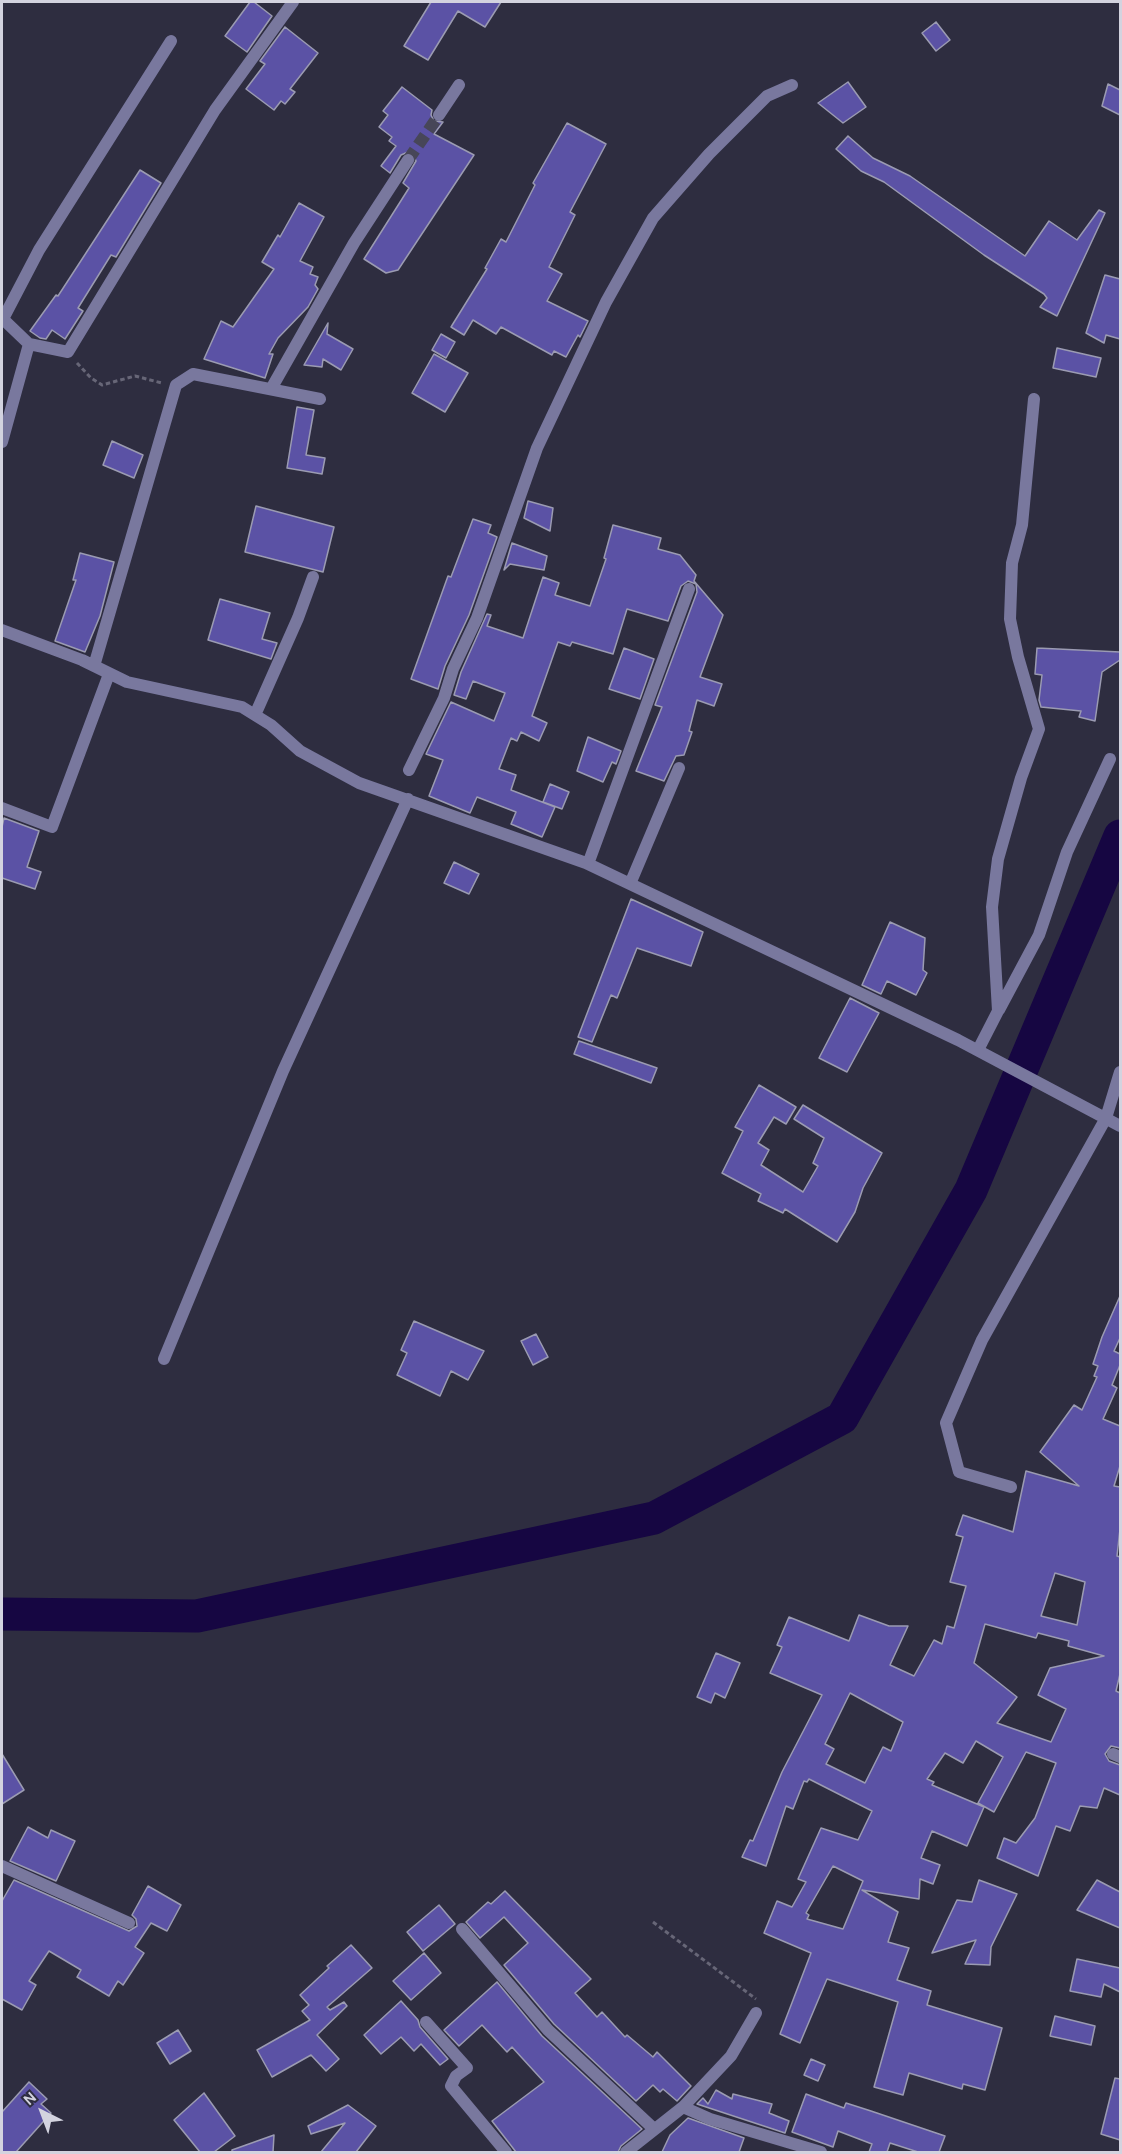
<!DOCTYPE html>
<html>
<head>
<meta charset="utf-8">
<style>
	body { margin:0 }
	#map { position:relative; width:1122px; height:2154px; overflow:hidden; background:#2e2d40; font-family:Karla,sans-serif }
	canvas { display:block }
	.frame { position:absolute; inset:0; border:3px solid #d3d3df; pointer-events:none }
	.north { position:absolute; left:12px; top:2082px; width:60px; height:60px; -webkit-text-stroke:4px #2e2d40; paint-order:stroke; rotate:318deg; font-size:16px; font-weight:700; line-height:24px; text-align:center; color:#d3d3df }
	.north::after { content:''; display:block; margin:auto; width:21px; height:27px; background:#d3d3df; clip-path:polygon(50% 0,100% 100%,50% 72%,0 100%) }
</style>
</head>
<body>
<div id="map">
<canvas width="1122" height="2154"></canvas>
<div class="frame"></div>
<div class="north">N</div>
</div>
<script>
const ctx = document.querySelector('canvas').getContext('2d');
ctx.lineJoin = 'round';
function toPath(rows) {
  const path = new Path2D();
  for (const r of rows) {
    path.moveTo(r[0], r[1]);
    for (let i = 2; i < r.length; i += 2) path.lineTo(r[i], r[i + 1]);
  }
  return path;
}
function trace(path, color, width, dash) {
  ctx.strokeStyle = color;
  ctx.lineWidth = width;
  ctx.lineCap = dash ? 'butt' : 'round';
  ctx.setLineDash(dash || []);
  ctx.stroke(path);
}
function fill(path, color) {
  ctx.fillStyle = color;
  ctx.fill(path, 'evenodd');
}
const river = toPath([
	[2,1614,197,1616,654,1518,842,1418,971,1190,1120,836]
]);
const building = toPath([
	[250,2,254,2,272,16,247,52,225,36,250,2],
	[431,2,501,2,485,27,458,11,428,60,404,46,431,2],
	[936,22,950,40,936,51,922,33,936,22],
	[285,27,318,53,290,89,295,92,285,104,281,101,274,110,246,89,265,64,260,61,285,27],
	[848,82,866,107,843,123,818,103,848,82],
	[1108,84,1120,90,1120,115,1102,106,1108,84],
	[402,87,432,110,431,115,434,121,443,122,434,134,474,155,398,270,386,273,364,259,409,188,403,183,416,161,413,153,408,152,401,155,390,173,381,166,396,146,389,141,392,137,379,127,388,115,383,111,402,87],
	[567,123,606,144,570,212,575,215,549,267,562,274,547,301,588,321,580,337,578,335,566,357,554,351,552,355,501,327,496,334,473,320,464,335,451,327,487,269,485,268,501,239,506,242,535,185,533,183,567,123],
	[848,136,873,158,910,176,1025,256,1049,221,1077,240,1099,210,1105,213,1057,316,1040,307,1047,298,1044,294,984,255,884,182,861,171,836,149,848,136],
	[140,170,161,183,116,257,111,255,78,308,83,311,65,339,52,330,46,339,40,338,30,331,56,295,58,296,140,170],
	[299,203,324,217,300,261,313,267,310,274,318,277,315,285,318,289,308,307,278,338,269,354,273,354,265,378,204,359,221,321,233,327,274,269,262,262,278,235,280,237,299,203],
	[1105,275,1120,279,1120,339,1106,335,1104,343,1086,333,1105,275],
	[328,323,327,334,353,349,341,370,323,359,322,367,304,365,328,323],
	[441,334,455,342,446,358,432,350,441,334],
	[1057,348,1101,358,1096,377,1053,368,1057,348],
	[434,354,468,373,445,412,412,393,434,354],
	[297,407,314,410,306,455,325,458,322,474,287,468,297,407],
	[112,441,143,455,134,478,103,465,112,441],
	[528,501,553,508,550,531,524,518,528,501],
	[256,506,334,527,323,572,245,552,256,506],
	[473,519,491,525,488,533,497,537,469,615,445,666,438,689,411,679,448,576,451,577,473,519],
	[613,525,661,538,658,549,680,555,696,575,694,581,723,615,700,677,722,684,714,706,697,700,689,731,692,732,684,755,676,756,664,781,636,771,662,707,655,705,697,592,696,584,688,581,681,586,668,621,627,609,613,654,572,642,570,646,558,642,532,716,547,723,539,741,521,732,517,741,511,738,499,769,516,775,511,790,555,807,542,837,511,824,516,812,477,797,470,813,429,796,443,760,426,754,451,702,494,721,505,693,473,681,466,699,454,695,461,672,487,614,491,615,487,626,523,638,543,577,559,583,555,595,590,606,606,559,604,558,613,525],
	[512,543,547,556,544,570,510,564,504,570,512,543],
	[80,553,114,562,100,616,85,652,55,641,76,580,73,580,80,553],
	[220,599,270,613,262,639,277,643,271,659,208,640,220,599],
	[624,648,654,659,640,699,609,689,624,648],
	[1037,648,1120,652,1120,660,1102,672,1095,721,1079,717,1081,711,1041,707,1039,700,1042,675,1035,674,1037,648],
	[588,737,621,751,616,764,612,762,603,782,577,771,588,737],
	[550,784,569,792,562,809,543,802,550,784],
	[4,818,39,831,27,867,41,872,35,889,2,878,2,827,4,818],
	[454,862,479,874,469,894,444,883,454,862],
	[631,899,703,932,691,966,637,948,617,998,611,995,592,1042,578,1037,631,899],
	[890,922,925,938,923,970,927,973,916,995,887,981,881,994,862,985,890,922],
	[850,998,879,1013,847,1072,819,1058,850,998],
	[579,1041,657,1068,651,1083,574,1054,579,1041],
	[759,1085,796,1107,786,1124,774,1117,758,1143,769,1150,761,1165,803,1192,818,1166,813,1163,824,1138,794,1119,803,1105,882,1153,863,1188,855,1212,837,1242,785,1209,783,1213,758,1201,761,1194,722,1173,743,1131,735,1127,759,1085],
	[1120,1296,1120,1338,1114,1351,1120,1354,1120,1365,1112,1385,1117,1388,1103,1419,1120,1426,1120,1466,1114,1486,1120,1487,1120,1529,1117,1556,1120,1557,1120,1674,1116,1691,1120,1693,1120,1748,1111,1746,1105,1754,1109,1761,1120,1765,1120,1795,1104,1788,1097,1808,1080,1806,1070,1831,1056,1826,1038,1876,997,1858,1004,1838,1016,1843,1035,1818,1056,1763,1026,1752,994,1812,978,1803,1003,1757,976,1741,963,1763,945,1753,927,1779,934,1782,932,1785,984,1807,967,1846,932,1831,921,1858,940,1865,933,1884,920,1879,919,1899,862,1890,898,1912,888,1942,909,1948,897,1980,931,1991,927,2005,1002,2028,985,2090,963,2084,962,2089,909,2073,903,2095,874,2087,898,2002,827,1979,800,2043,780,2034,811,1953,764,1933,777,1901,792,1907,806,1882,798,1879,821,1828,858,1840,872,1811,809,1779,807,1782,804,1781,793,1809,786,1806,766,1866,742,1857,750,1840,753,1841,782,1772,822,1695,770,1673,782,1647,777,1645,789,1617,849,1641,859,1615,889,1626,908,1626,890,1665,914,1676,934,1640,942,1644,947,1626,954,1628,966,1586,950,1582,963,1537,956,1535,963,1515,1013,1532,1026,1471,1079,1486,1040,1452,1074,1405,1082,1410,1097,1377,1094,1376,1098,1366,1093,1364,1102,1337,1120,1296],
	[1055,1573,1085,1582,1077,1625,1041,1616,1055,1573],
	[985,1624,1036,1638,1038,1633,1069,1641,1068,1646,1104,1656,1050,1668,1038,1695,1066,1709,1051,1742,997,1723,1017,1697,974,1663,985,1624],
	[850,1693,903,1722,891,1751,883,1747,865,1783,826,1764,834,1749,825,1744,850,1693],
	[833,1866,863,1881,843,1929,807,1919,809,1915,806,1913,833,1866],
	[414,1321,484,1351,468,1380,451,1371,440,1396,397,1375,407,1353,401,1350,414,1321],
	[536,1334,548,1357,533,1365,521,1341,536,1334],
	[716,1653,740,1663,725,1698,715,1693,711,1703,697,1697,716,1653],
	[2,1754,24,1790,2,1804,2,1754],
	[28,1827,48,1838,51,1830,75,1841,56,1881,10,1861,28,1827],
	[14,1880,129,1931,137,1926,136,1919,132,1915,148,1886,181,1905,167,1931,151,1923,135,1947,144,1953,123,1985,118,1981,109,1996,77,1977,81,1970,49,1951,29,1981,36,1985,22,2010,2,1999,2,1901,14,1880],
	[979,1880,1017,1894,991,1947,990,1965,965,1964,976,1940,932,1953,957,1900,972,1902,979,1880],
	[1097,1880,1120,1892,1120,1928,1077,1910,1097,1880],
	[505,1891,591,1979,575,1993,597,2017,602,2012,625,2037,627,2035,653,2057,657,2052,691,2086,677,2101,663,2089,660,2092,653,2085,636,2101,554,2024,504,1965,528,1943,504,1917,480,1938,466,1922,488,1902,491,1904,505,1891],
	[439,1905,455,1924,423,1951,407,1932,439,1905],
	[351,1945,372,1968,327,2007,330,2010,344,2002,347,2006,317,2035,339,2059,326,2071,311,2055,272,2077,257,2050,310,2020,302,2011,309,2005,300,1995,329,1968,327,1966,351,1945],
	[424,1953,441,1973,411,2000,393,1981,424,1953],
	[1077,1959,1120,1968,1120,1992,1104,1984,1101,1997,1070,1991,1077,1959],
	[497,1982,542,2036,642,2129,621,2146,618,2152,516,2152,492,2121,544,2082,512,2047,507,2052,482,2025,459,2046,444,2030,497,1982],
	[401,2001,418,2020,420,2027,448,2059,440,2065,421,2044,414,2051,401,2037,381,2054,364,2035,401,2001],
	[1055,2016,1095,2026,1091,2045,1050,2036,1055,2016],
	[178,2030,191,2051,170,2064,157,2043,178,2030],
	[811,2059,825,2065,818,2081,804,2075,811,2059],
	[1115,2078,1120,2079,1120,2140,1101,2134,1115,2078],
	[29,2082,47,2099,41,2104,51,2113,16,2152,2,2152,2,2112,29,2082],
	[716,2090,732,2099,733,2094,772,2104,769,2113,789,2121,785,2133,697,2104,703,2098,708,2104,716,2090],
	[204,2093,235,2136,214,2152,200,2152,174,2120,204,2093],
	[806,2094,844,2108,846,2103,871,2111,945,2136,939,2152,918,2152,890,2143,887,2152,869,2152,872,2144,838,2131,833,2147,792,2132,806,2094],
	[348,2105,376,2126,356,2152,321,2152,345,2123,311,2134,308,2126,348,2105],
	[688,2118,744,2138,739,2152,662,2152,670,2135,688,2118],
	[274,2135,273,2152,232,2152,232,2150,274,2135]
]);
const streetTunnel = toPath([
	[408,160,439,115]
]);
const path = toPath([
	[77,363,91,378,102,385,135,376,162,383],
	[653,1922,756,1999]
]);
const street = toPath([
	[439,115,459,85],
	[29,344,3,319,39,250,171,41],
	[271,389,354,243,408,160],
	[2,442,29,344,68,352,215,110,293,2],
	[2,630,82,660,127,682,242,707,271,725,300,751,359,783,586,863,958,1040,1120,1126],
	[94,666,176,385,193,374,320,399],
	[255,715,298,618,313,577],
	[409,770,444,698,453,669,477,618,537,448,606,302,653,218,709,154,767,96,792,85],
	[2,808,52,827,109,674],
	[588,864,689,589],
	[630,884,679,768],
	[999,1010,1039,935,1067,852,1110,759],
	[978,1050,998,1011,992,907,998,859,1021,778,1039,729,1018,657,1010,619,1012,563,1022,525,1034,399],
	[164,1359,283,1071,408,799],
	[1011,1487,959,1472,946,1423,982,1340,1106,1118,1120,1072],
	[1113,1754,1120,1757],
	[2,1866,129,1923],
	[462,1929,548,2030,654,2129],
	[426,2022,467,2068,456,2076,451,2086,506,2152],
	[683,2107,710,2119,821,2152],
	[626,2152,683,2107,731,2056,756,2013]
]);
trace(river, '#160642', 33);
fill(building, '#5b52a5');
trace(building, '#9b9bb2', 1.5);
trace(streetTunnel, '#474658', 12, [12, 6]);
trace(path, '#676677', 3, [4.5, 3]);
trace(street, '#79789e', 12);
</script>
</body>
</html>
